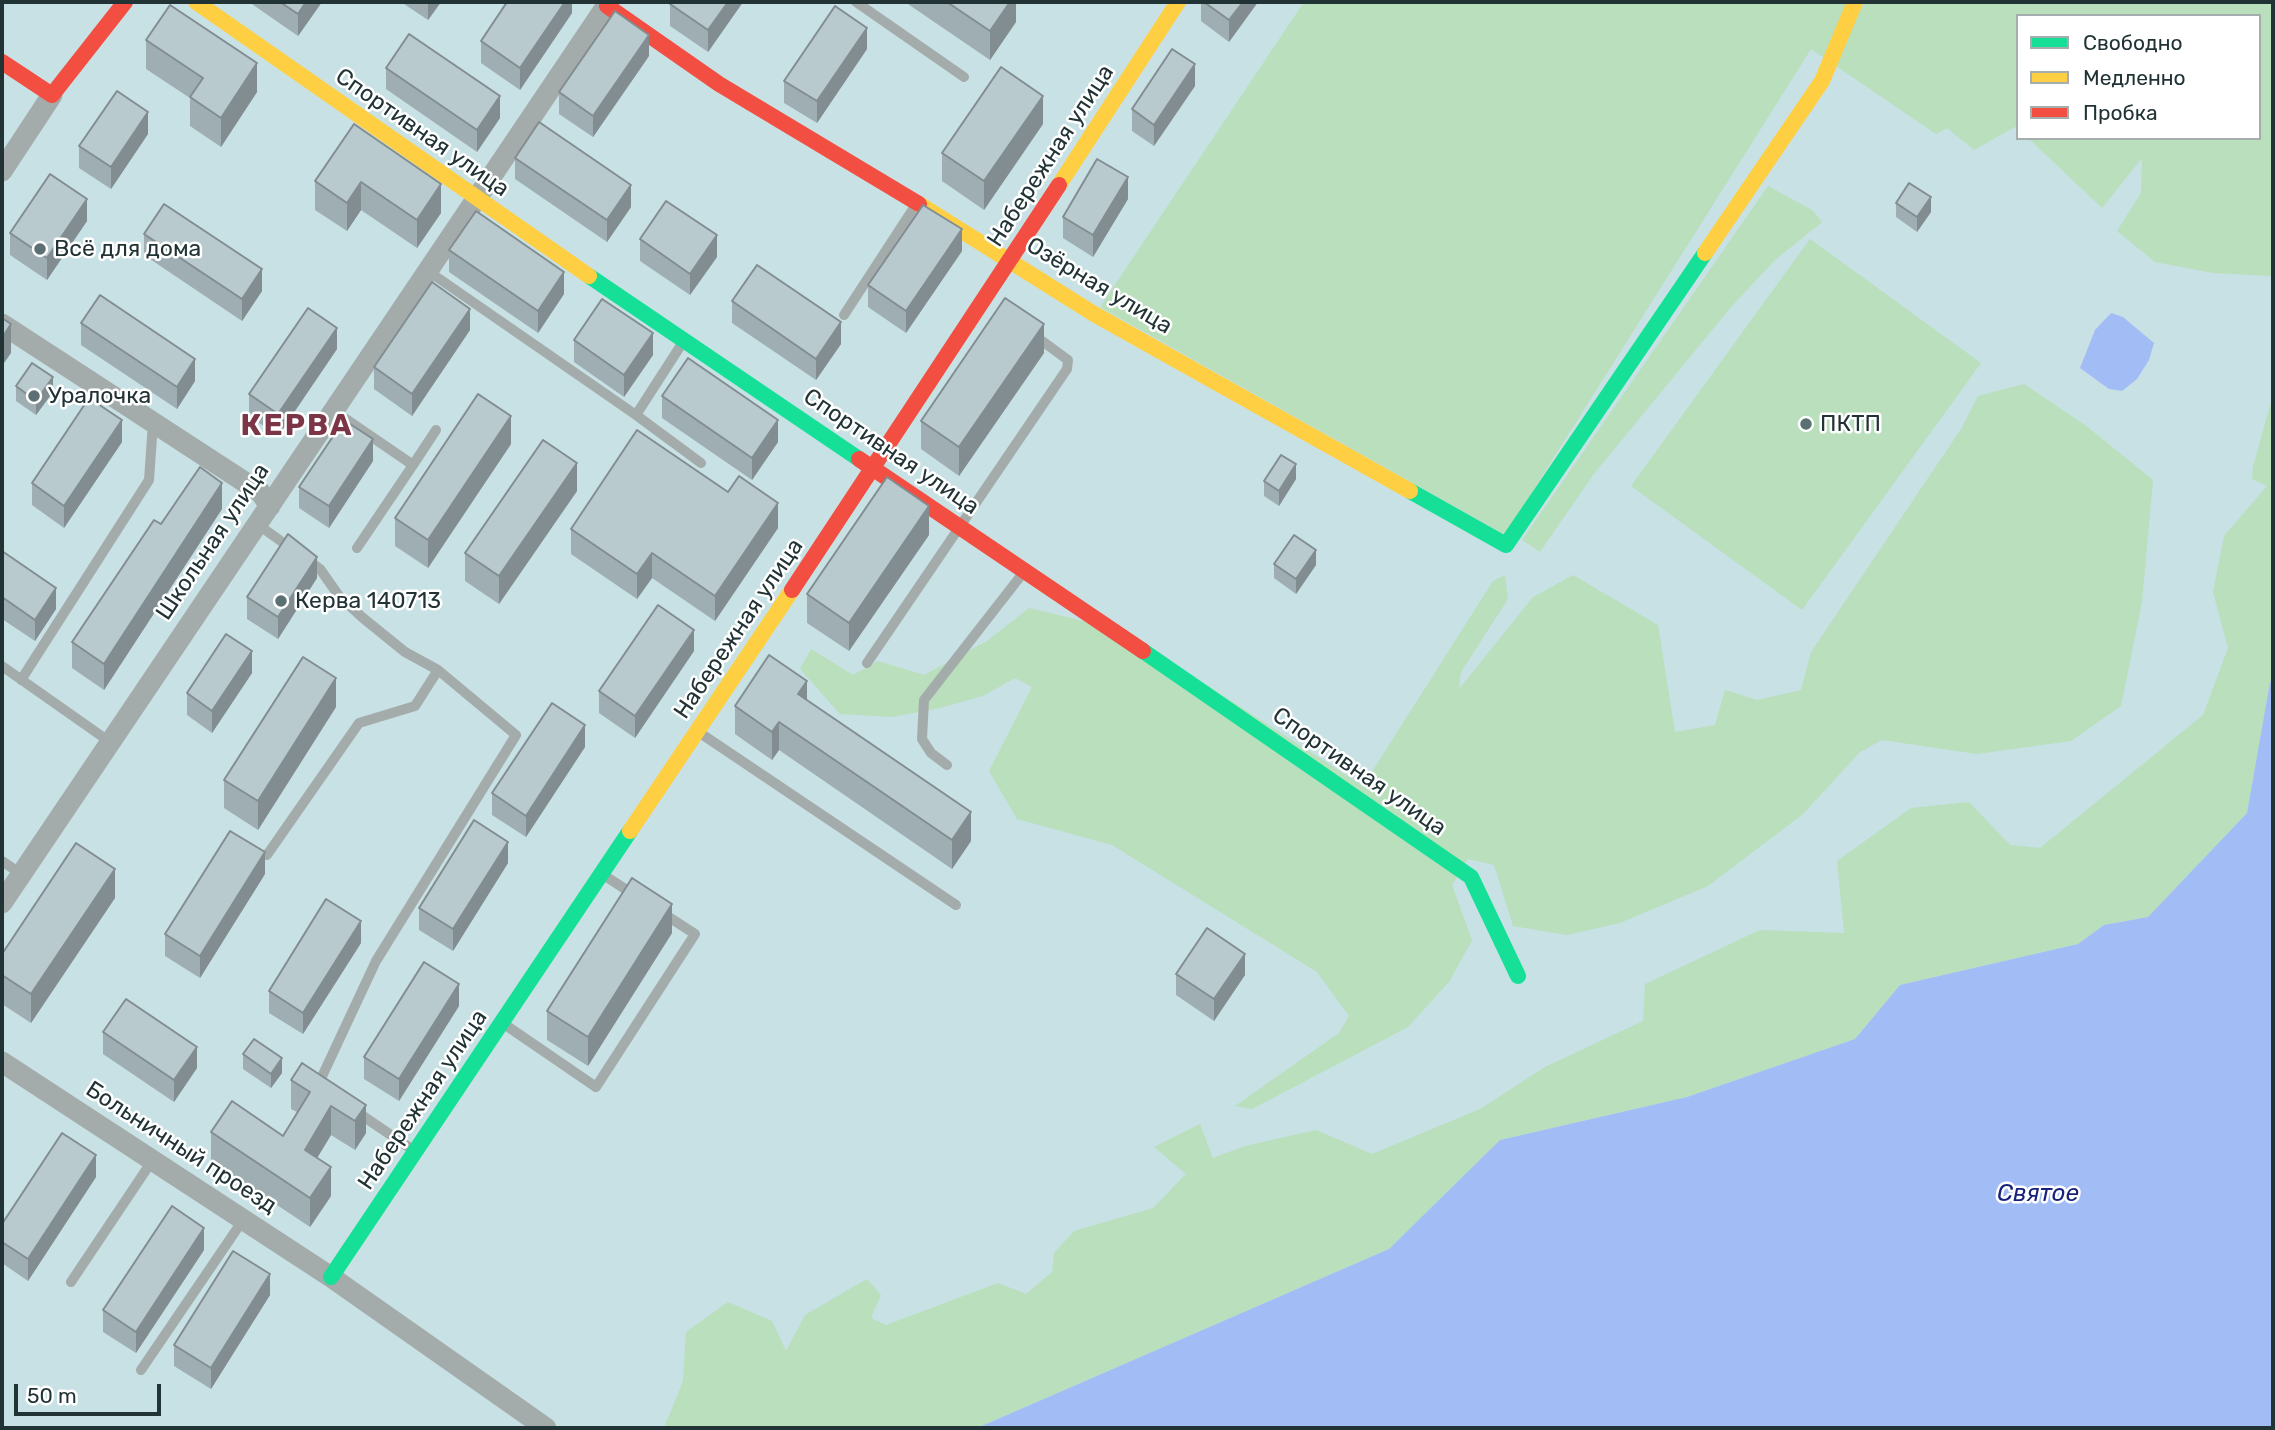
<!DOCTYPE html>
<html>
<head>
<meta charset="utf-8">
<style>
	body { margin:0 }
	#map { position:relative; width:2275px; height:1430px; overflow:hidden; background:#c8e1e4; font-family:Rubik,sans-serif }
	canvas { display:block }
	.frame { position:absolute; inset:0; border:4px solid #213335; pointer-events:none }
	.legend { position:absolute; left:2016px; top:14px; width:245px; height:126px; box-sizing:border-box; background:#fff; border:2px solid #a6adae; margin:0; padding:9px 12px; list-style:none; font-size:21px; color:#213335 }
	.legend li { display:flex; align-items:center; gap:14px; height:35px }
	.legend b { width:35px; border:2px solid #a6adae }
	.scale { position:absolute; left:14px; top:1384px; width:147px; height:32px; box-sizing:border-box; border:4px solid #213335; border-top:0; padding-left:9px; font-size:21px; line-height:24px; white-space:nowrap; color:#213335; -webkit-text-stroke:5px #fff; paint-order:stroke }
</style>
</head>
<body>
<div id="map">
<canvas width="2275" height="1430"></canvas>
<div class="frame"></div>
<ul class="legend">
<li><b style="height:9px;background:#16e098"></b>Свободно</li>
<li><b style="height:9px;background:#ffcf43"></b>Медленно</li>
<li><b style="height:9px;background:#f24e42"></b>Пробка</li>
</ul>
<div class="scale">50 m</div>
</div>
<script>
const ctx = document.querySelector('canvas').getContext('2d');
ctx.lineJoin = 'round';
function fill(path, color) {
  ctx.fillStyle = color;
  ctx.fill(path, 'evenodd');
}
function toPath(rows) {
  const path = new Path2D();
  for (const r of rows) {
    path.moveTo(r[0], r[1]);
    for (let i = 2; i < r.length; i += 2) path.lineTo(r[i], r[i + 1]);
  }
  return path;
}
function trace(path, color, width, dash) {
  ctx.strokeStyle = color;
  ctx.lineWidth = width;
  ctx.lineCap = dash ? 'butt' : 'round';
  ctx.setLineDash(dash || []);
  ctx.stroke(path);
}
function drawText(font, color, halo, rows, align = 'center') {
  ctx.font = font + ' Rubik,sans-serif';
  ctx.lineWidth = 5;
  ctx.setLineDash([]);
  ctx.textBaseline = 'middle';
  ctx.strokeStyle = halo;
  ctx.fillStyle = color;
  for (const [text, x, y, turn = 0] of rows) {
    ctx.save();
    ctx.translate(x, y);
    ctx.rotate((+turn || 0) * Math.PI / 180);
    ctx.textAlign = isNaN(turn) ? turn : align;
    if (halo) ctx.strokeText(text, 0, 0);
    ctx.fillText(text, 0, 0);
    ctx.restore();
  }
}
const green = toPath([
	[1304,2,2273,2,2273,276,2213,273,2155,262,2117,231,2141,193,2142,158,2102,208,2028,138,2259,138,2259,16,2018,16,2018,129,2015,127,1974,150,1947,128,1936,134,1811,49,1505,535,1100,307],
	[1768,186,1812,210,1822,222,1775,260,1731,307,1593,475,1540,552,1522,540],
	[1810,239,1981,363,1802,610,1631,486],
	[2024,384,2085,425,2153,480,2142,602,2121,706,2071,741,1977,754,1882,740,1860,752,1803,814,1708,886,1620,923,1567,935,1513,926,1494,865,1468,859,1452,885,1472,940,1449,982,1408,1027,1252,1109,1235,1106,1339,1033,1349,1016,1317,972,1112,845,1017,819,989,771,1032,687,1015,678,983,696,940,708,892,717,840,714,800,669,811,649,853,675,878,661,924,675,987,641,1029,608,1121,630,1363,786,1493,581,1505,575,1508,599,1461,672,1459,689,1533,597,1573,575,1658,625,1675,732,1715,725,1725,690,1757,700,1801,690,1811,652,1961,429,1978,396],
	[2273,395,2273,681,2270,682,2247,813,2148,917,2104,925,2078,944,1900,985,1855,1039,1687,1097,1500,1140,1389,1249,977,1428,664,1428,683,1381,686,1332,728,1302,772,1321,786,1351,805,1315,867,1279,881,1295,871,1318,886,1325,998,1283,1026,1294,1052,1272,1054,1253,1074,1231,1153,1208,1186,1174,1154,1147,1200,1124,1213,1158,1245,1146,1316,1130,1372,1154,1480,1109,1545,1067,1643,1021,1645,984,1760,930,1844,933,1837,861,1911,808,1969,802,2010,845,2040,848,2203,715,2228,648,2213,592,2224,536,2267,486,2252,479,2253,467]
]);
const water = toPath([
	[2111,313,2123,317,2154,343,2149,360,2137,379,2122,391,2109,389,2080,368,2095,330],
	[2273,681,2273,1428,977,1428,1389,1249,1500,1140,1687,1097,1855,1039,1900,985,2078,944,2104,925,2148,917,2247,813,2270,682]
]);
const lane = toPath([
	[856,2,964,77],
	[428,271,636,415],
	[844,315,915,206],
	[683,342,636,415,701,463],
	[334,411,413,465,357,548],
	[413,465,436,430],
	[257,524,292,549],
	[867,663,1067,369,1068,360,1034,335],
	[2,666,110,742],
	[21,680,149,480,153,423],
	[700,733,956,905],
	[947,765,931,753,922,739,924,700,1023,573],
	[267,855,359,723,415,706,438,670,405,652,363,618,339,596,320,569,305,558],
	[2,861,21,874],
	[602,874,636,896],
	[504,1024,596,1087,695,934,661,912],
	[318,1085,376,961,516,735,438,670],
	[354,1110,413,1150],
	[71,1282,152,1161],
	[141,1370,243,1220]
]);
const street = toPath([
	[2,171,52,95],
	[2,324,260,492,270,506],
	[2,903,609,2],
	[2,1062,331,1277,546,1428]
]);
const fast = toPath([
	[589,276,859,459],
	[1410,491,1506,545,1705,253],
	[1143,651,1471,877,1518,976],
	[331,1277,630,831]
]);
const slow = toPath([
	[196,2,589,276],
	[1059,185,1178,2],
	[919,204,1094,314,1410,491],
	[1705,253,1822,81,1855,2],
	[630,831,792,590]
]);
const jam = toPath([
	[607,6,719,84,919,204],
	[2,62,52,95,125,2],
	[859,459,1143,651],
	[792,590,1059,185]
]);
const wall = toPath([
	[249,2,322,2,298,36],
	[401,2,441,2,428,20],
	[572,2,572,13,520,90,481,63,481,41],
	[672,2,743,2,708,52,670,26,670,4],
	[905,2,1016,2,1016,22,990,60],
	[1201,2,1258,2,1229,42,1201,21],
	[146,40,257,92,221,147,190,126,190,98,146,69],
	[867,49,817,123,784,103,784,81],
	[649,56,593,137,559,114,559,92],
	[386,68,500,118,477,152,386,89],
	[1195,86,1154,146,1132,131,1132,109],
	[354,124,441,213,417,248,361,210,347,231,315,210,315,181],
	[1043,124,984,210,942,181,942,153],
	[148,134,111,189,79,168,79,146],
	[515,158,631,207,607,242,515,179],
	[1128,199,1093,257,1063,238,1063,217],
	[1896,203,1931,212,1917,232,1896,217],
	[87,221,47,280,10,255,10,233],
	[144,234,262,291,242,321,144,255],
	[640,239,717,257,690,295,640,261],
	[449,250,564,294,538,333,449,272],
	[962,251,906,333,868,307,868,285],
	[732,301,841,344,816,380,732,323],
	[81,323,195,381,177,409,81,345],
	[470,330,412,416,374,389,374,367],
	[574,340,653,355,624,397,574,362],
	[337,349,278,436,249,416,249,394],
	[1044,353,959,476,921,449,921,421],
	[16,386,53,392,36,415,16,401],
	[662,396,778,442,752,480,662,418],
	[122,442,64,528,32,505,32,483],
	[511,444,428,568,395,546,395,518],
	[373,461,329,528,299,508,299,487],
	[1296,479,1279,506,1264,496,1264,481],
	[577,491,499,604,465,581,465,553],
	[222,509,104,690,72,668,72,642],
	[778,528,715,621,652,578,637,599,571,554,571,529],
	[929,535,849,651,807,623,807,594],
	[2,551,56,609,35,641,2,619],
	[1274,564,1316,565,1296,594,1274,578],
	[317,578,278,639,247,619,247,597],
	[694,651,635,738,599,713,599,691],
	[252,673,212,733,187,715,187,693],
	[807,700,971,841,952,869,779,750,772,760,735,734,735,706],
	[336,707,258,830,224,808,224,780],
	[585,747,526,837,492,815,492,793],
	[508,863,453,951,419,930,419,908],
	[265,874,200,978,165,956,165,934],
	[115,898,31,1023,2,1004,2,954],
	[672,933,588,1066,547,1040,547,1011],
	[361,943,303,1034,269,1013,269,991],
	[1176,974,1245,975,1214,1021,1176,995],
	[459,1006,399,1101,364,1079,364,1057],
	[103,1032,197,1068,174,1102,103,1054],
	[243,1054,282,1073,271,1088,243,1069],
	[291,1080,366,1105,366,1133,355,1150,331,1135,317,1158,331,1196,310,1227,211,1161,211,1132,283,1136,297,1112,291,1109],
	[96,1177,28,1281,2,1263,2,1224],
	[204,1250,136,1353,103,1332,103,1310],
	[270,1295,211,1389,174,1366,174,1345]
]);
const shadedWall = toPath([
	[306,2,322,2,298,36,298,14],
	[428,2,441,2,428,20],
	[565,2,572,2,572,13,520,90,520,68],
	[728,2,743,2,708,52,708,30],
	[1010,2,1016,2,1016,22,990,60,990,31],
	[1243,2,1258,2,1229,42,1229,20],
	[867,28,867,49,817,123,817,101],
	[649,35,649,56,593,137,593,116],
	[257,63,257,92,221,147,221,118],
	[1195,64,1195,86,1154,146,1154,125],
	[500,96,500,118,477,152,477,130],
	[1043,96,1043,124,984,210,984,181],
	[148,112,148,134,111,189,111,167],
	[1128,177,1128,199,1093,257,1093,235],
	[361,182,361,210,347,231,347,203],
	[441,184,441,213,417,248,417,220],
	[631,185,631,207,607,242,607,220],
	[1931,197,1931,212,1917,232,1917,217],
	[87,199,87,221,47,280,47,258],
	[962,229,962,251,906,333,906,311],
	[717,235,717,257,690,295,690,274],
	[262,269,262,291,242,321,242,299],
	[564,272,564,294,538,333,538,311],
	[470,309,470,330,412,416,412,394],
	[841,322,841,344,816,380,816,359],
	[11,324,11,353,2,366,2,338],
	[1044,324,1044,353,959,476,959,447],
	[337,328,337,349,278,436,278,414],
	[653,333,653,355,624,397,624,375],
	[195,359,195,381,177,409,177,387],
	[53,377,53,392,36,415,36,401],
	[511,416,511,444,428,568,428,540],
	[122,420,122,442,64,528,64,506],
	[778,420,778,442,752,480,752,458],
	[373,439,373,461,329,528,329,506],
	[577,463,577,491,499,604,499,576],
	[1296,464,1296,479,1279,506,1279,491],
	[222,483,222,509,104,690,104,664],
	[778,503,778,528,715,621,715,596],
	[929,506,929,535,849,651,849,623],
	[1316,550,1316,565,1296,594,1296,579],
	[652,553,652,578,637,599,637,574],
	[317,557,317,578,278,639,278,617],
	[56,588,56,609,35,641,35,620],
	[694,630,694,651,635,738,635,716],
	[252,651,252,673,212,733,212,711],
	[4,672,4,693,2,697,2,676],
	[336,678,336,707,258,830,258,801],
	[807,681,807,710,798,694],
	[779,722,779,750,772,760,772,732],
	[585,725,585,747,526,837,526,816],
	[971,812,971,841,952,869,952,840],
	[508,842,508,863,453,951,453,929],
	[265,852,265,874,200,978,200,956],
	[115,869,115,898,31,1023,31,994],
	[672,904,672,933,588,1066,588,1037],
	[361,921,361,943,303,1034,303,1013],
	[1245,954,1245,975,1214,1021,1214,999],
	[459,984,459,1006,399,1101,399,1079],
	[197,1047,197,1068,174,1102,174,1080],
	[282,1058,282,1073,271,1088,271,1074],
	[366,1105,366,1133,355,1150,355,1121],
	[331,1106,331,1135,305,1178,305,1150],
	[96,1155,96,1177,28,1281,28,1259],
	[331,1167,331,1196,310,1227,310,1198],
	[204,1228,204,1250,136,1353,136,1332],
	[270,1274,270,1295,211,1389,211,1368]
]);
const building = toPath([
	[280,2,306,2,298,14,280,2],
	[507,2,565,2,520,68,481,41,507,2],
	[672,2,728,2,708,30,670,4,672,2],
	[947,2,1010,2,990,31,947,2],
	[1204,2,1243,2,1229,20,1204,2],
	[170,5,257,63,221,118,190,97,203,78,146,40,170,5],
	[835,6,867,28,817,101,784,81,835,6],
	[615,11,649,35,593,116,559,92,615,11],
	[409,34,500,96,477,130,386,68,409,34],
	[1172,49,1195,64,1154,125,1132,109,1172,49],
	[1001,67,1043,96,984,181,942,153,1001,67],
	[117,91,148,112,111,167,79,146,117,91],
	[539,122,631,185,607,220,515,158,539,122],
	[354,124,441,184,417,220,361,182,347,203,315,181,354,124],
	[1097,159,1128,177,1093,235,1063,217,1097,159],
	[50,174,87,199,47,258,10,233,50,174],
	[1909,183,1931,197,1917,217,1896,203,1909,183],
	[666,201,717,235,690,274,640,239,666,201],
	[164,204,262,269,242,299,144,234,164,204],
	[923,205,962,229,906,311,868,285,923,205],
	[476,211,564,272,538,311,449,250,476,211],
	[757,265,841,322,816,359,732,301,757,265],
	[432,282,470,309,412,394,374,367,432,282],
	[100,295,195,359,177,387,81,323,100,295],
	[1005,298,1044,324,959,447,921,421,1005,298],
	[602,299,653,333,624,375,574,340,602,299],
	[308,308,337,328,278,414,249,394,308,308],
	[2,318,11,324,2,338,2,318],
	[688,358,778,420,752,458,662,396,688,358],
	[32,363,53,377,36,401,16,386,32,363],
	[478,394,511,416,428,540,395,518,478,394],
	[89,398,122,420,64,506,32,483,89,398],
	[344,420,373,439,329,506,299,487,344,420],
	[637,430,728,492,739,476,778,503,715,596,652,553,637,574,571,529,637,430],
	[543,440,577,463,499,576,465,553,543,440],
	[1281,455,1296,464,1279,491,1264,481,1281,455],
	[200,467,222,483,104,664,72,642,154,520,161,524,200,467],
	[887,477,929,506,849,623,807,594,887,477],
	[288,534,317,557,278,617,247,597,288,534],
	[1294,535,1316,550,1296,579,1274,564,1294,535],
	[2,551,56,588,35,620,2,597,2,551],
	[658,605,694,630,635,716,599,691,658,605],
	[226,634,252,651,212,711,187,693,226,634],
	[769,655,807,681,798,694,971,812,952,840,779,722,772,732,735,706,769,655],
	[303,657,336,678,258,801,224,780,303,657],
	[552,703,585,725,526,816,492,793,552,703],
	[474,820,508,842,453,929,419,908,474,820],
	[230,831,265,852,200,956,165,934,230,831],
	[76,843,115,869,31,994,2,975,2,954,76,843],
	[632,878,672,904,588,1037,547,1011,632,878],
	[326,899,361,921,303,1013,269,991,326,899],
	[1207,928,1245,954,1214,999,1176,974,1207,928],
	[424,962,459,984,399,1079,364,1057,424,962],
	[126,999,197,1047,174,1080,103,1032,126,999],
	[254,1039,282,1058,271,1074,243,1054,254,1039],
	[302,1063,366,1105,355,1121,331,1106,305,1150,331,1167,310,1198,211,1132,232,1101,283,1136,310,1092,291,1080,302,1063],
	[62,1133,96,1155,28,1259,2,1242,2,1224,62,1133],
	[172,1206,204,1228,136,1332,103,1310,172,1206],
	[233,1251,270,1274,211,1368,174,1345,233,1251]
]);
const markers = [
	[40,249,7,"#5b7072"],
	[34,396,7,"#5b7072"],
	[1806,424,7,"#5b7072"],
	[281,601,7,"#5b7072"]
];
const streetNames = [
	["Спортивная улица",422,133,35],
	["Набережная улица",1051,156,-57],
	["Озёрная улица",1099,286,31],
	["Спортивная улица",891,452,34],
	["Школьная улица",213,542,-56],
	["Набережная улица",739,629,-56],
	["Спортивная улица",1359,772,35],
	["Набережная улица",423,1100,-56],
	["Больничный проезд",181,1148,33]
];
const poiNames = [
	["Всё для дома",54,249],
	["Уралочка",48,396],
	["ПКТП",1820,424],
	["Керва 140713",295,601]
];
const waterNames = [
	["Святое",2038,1194]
];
const districtNames = [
	["КЕРВА",297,426]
];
fill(green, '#b9dfbc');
fill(water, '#a2bdf6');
trace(lane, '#a4acab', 10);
trace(street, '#a4acab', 21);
trace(fast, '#16e098', 16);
trace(slow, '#ffcf43', 16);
trace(jam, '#f24e42', 16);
fill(wall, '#9faeb2');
fill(shadedWall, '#828d91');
fill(building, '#b9cacf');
trace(building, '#828d91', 2);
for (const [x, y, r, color] of markers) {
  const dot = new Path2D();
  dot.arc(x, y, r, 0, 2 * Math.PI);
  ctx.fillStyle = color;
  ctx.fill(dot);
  trace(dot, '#fff', 2.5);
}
drawText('23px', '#213335', '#fff', streetNames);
drawText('23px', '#213335', '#fff', poiNames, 'left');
drawText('italic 24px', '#16227c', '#fff', waterNames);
ctx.letterSpacing = '2px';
drawText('bold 30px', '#7c3547', '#fff', districtNames);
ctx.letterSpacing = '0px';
</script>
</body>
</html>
